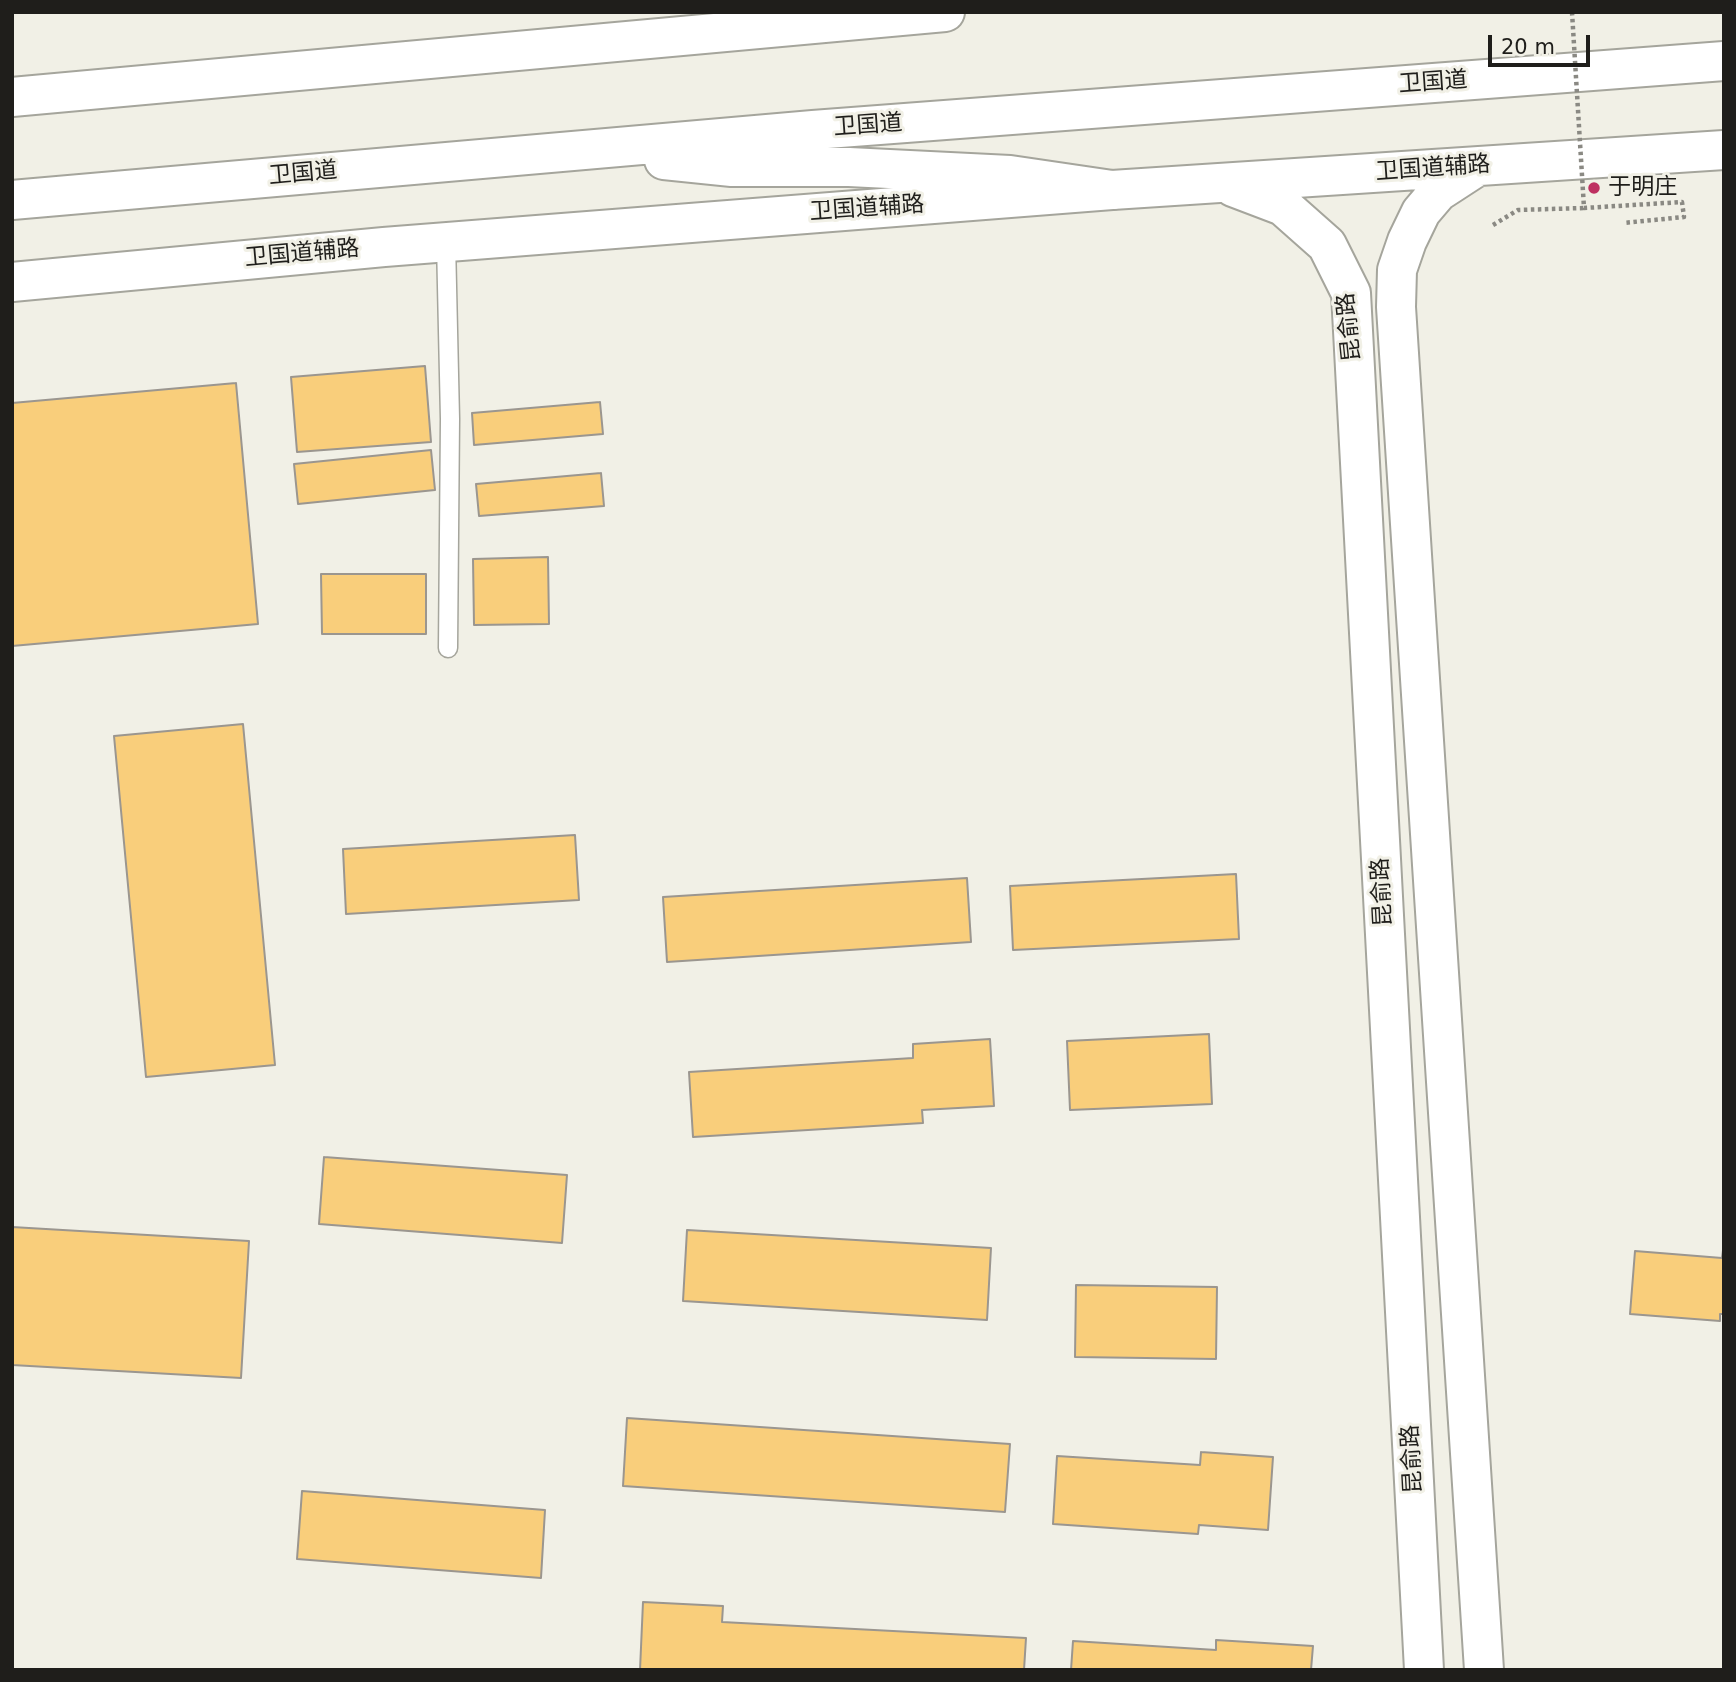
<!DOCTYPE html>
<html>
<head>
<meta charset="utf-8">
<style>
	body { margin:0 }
	#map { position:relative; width:1736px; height:1682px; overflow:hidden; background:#f1f0e6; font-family:"DejaVu Sans",sans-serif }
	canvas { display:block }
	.frame { position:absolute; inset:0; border:14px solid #1f1e1b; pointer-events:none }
	.scale { position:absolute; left:1488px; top:35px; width:102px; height:32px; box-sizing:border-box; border:4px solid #1f1e1b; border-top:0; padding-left:9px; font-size:21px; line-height:24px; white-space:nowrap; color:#1f1e1b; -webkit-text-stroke:5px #f1f0e6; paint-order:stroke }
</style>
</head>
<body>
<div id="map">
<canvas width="1736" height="1682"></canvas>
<div class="frame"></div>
<div class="scale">20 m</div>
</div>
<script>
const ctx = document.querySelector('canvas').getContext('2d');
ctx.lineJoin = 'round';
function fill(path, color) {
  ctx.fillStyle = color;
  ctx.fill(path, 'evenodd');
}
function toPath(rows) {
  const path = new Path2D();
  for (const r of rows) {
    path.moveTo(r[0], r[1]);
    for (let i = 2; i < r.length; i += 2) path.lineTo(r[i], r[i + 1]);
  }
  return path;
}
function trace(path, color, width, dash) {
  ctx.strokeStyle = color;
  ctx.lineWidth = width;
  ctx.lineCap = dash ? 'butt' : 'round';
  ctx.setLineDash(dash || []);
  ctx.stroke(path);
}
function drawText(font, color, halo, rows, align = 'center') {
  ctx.font = font + ' "DejaVu Sans","Noto Sans SC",sans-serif';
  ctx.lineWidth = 6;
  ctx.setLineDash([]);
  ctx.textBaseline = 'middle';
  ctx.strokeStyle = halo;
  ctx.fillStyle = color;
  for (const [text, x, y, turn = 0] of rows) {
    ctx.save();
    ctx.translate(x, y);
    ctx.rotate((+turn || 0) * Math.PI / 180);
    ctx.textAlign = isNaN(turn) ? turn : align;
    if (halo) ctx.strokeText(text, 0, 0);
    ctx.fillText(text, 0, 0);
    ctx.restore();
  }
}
const building = toPath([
	[425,366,431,442,297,452,291,377,425,366],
	[236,383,258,624,12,646,12,403,236,383],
	[600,402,603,434,474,445,472,413,600,402],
	[431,450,435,490,298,504,294,464,431,450],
	[601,473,604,506,479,516,476,484,601,473],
	[548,557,549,624,474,625,473,559,548,557],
	[321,574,426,574,426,634,322,634,321,574],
	[243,724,275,1065,146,1077,114,736,243,724],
	[575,835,579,900,346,914,343,849,575,835],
	[1236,874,1239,939,1013,950,1010,886,1236,874],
	[967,878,971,942,667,962,663,897,967,878],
	[1209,1034,1212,1104,1070,1110,1067,1041,1209,1034],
	[990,1039,994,1106,922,1110,923,1123,693,1137,689,1072,913,1058,913,1044,990,1039],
	[324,1157,567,1175,562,1243,319,1224,324,1157],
	[12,1227,249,1241,241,1378,12,1365,12,1227],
	[687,1230,991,1248,987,1320,683,1301,687,1230],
	[1723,1250,1724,1314,1720,1314,1720,1321,1630,1314,1635,1251,1722,1258,1723,1250],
	[1076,1285,1217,1287,1216,1359,1075,1357,1076,1285],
	[627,1418,1010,1444,1005,1512,623,1486,627,1418],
	[1201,1452,1273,1457,1268,1530,1199,1525,1198,1534,1053,1524,1057,1456,1200,1465,1201,1452],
	[302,1491,545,1510,541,1578,297,1559,302,1491],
	[643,1602,723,1606,722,1622,1026,1638,1024,1670,640,1670,643,1602],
	[1216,1640,1313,1646,1311,1670,1071,1670,1073,1641,1216,1650,1216,1640]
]);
const path = toPath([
	[1493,225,1518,210,1584,208]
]);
const lane = toPath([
	[446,242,450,419,448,648]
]);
const secondary = toPath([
	[1478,166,1438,192,1421,212,1407,241,1397,270,1396,307,1484,1670],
	[1233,187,1283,206,1327,245,1351,293,1424,1670],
	[12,282,384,247,1112,190,1724,150]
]);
const highway = toPath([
	[12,97,945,12],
	[664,160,732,167,849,167,1010,175,1112,190],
	[12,200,813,130,1724,61]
]);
const pathBridge = toPath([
	[1572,12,1584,208,1682,202,1684,217,1623,223]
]);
const markers = [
	[1594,188,7,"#be3061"]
];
const streetNames = [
	["卫国道",1433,83,-4],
	["卫国道",868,126,-4],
	["卫国道辅路",1433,169,-4],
	["卫国道",303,174,-5],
	["卫国道辅路",867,209,-4],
	["卫国道辅路",302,254,-5],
	["昆俞路",1350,327,-96],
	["昆俞路",1383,892,-93],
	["昆俞路",1413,1459,-93]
];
const poiNames = [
	["于明庄",1608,188]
];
fill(building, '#f9ce7b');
trace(building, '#9b968f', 2);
trace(lane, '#a5a59c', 21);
trace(secondary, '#a5a59c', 42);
trace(highway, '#a5a59c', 42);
trace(path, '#8a8983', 4.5, [3.5, 3.5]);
trace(lane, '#fff', 18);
trace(secondary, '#fff', 38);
trace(highway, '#fff', 38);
trace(pathBridge, '#8a8983', 4.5, [3.5, 3.5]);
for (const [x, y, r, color] of markers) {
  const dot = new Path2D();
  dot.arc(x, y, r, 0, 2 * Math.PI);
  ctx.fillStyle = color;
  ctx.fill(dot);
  trace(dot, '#f1f0e6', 2.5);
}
drawText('23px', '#1f1e1b', '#f1f0e6', streetNames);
drawText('23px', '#1f1e1b', '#f1f0e6', poiNames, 'left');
</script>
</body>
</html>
